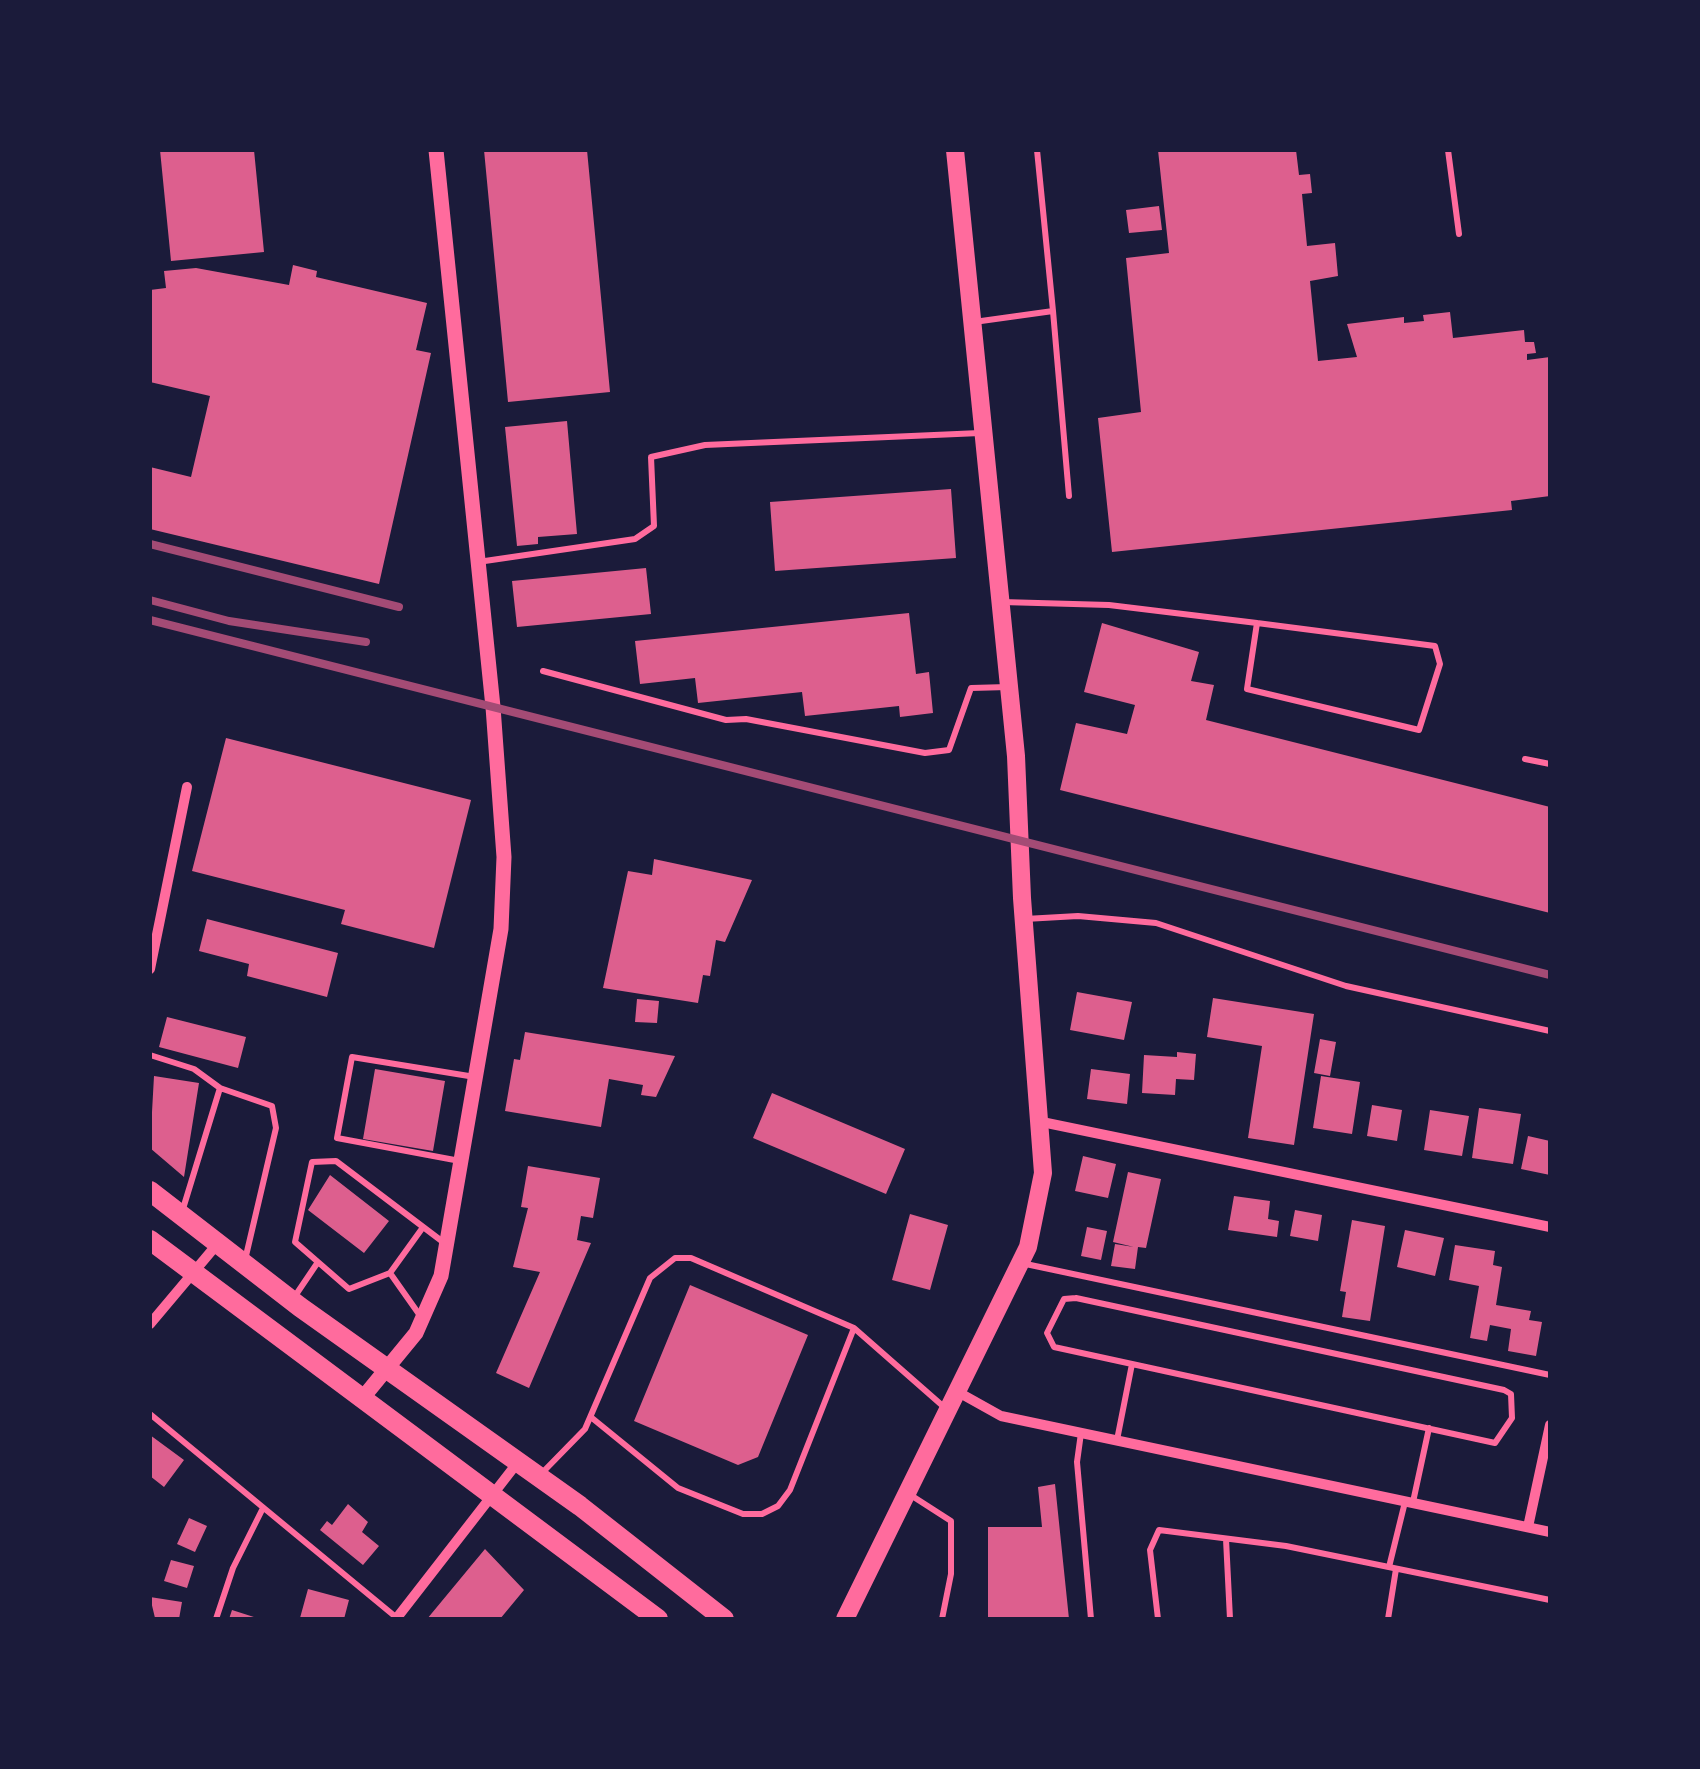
<!DOCTYPE html>
<html>
<head>
<meta charset="utf-8">
<style>
	body { margin:0 }
	#map { position:relative; width:1700px; height:1769px; overflow:hidden; background:#1b1b3a; font-family:"Asap Condensed",sans-serif }
	canvas { display:block }
	.frame { position:absolute; inset:0; border:152px solid #1b1b3a; pointer-events:none }
</style>
</head>
<body>
<div id="map">
<canvas width="1700" height="1769"></canvas>
<div class="frame"></div>
</div>
<script>
const ctx = document.querySelector('canvas').getContext('2d');
ctx.lineJoin = 'round';
function fill(path, color) {
  ctx.fillStyle = color;
  ctx.fill(path, 'evenodd');
}
function toPath(rows) {
  const path = new Path2D();
  for (const r of rows) {
    path.moveTo(r[0], r[1]);
    for (let i = 2; i < r.length; i += 2) path.lineTo(r[i], r[i + 1]);
  }
  return path;
}
function trace(path, color, width, dash) {
  ctx.strokeStyle = color;
  ctx.lineWidth = width;
  ctx.lineCap = dash ? 'butt' : 'round';
  ctx.setLineDash(dash || []);
  ctx.stroke(path);
}
const building = toPath([
	[160,150,254,150,264,252,171,261],
	[484,150,587,150,610,392,508,402],
	[1158,150,1296,150,1299,175,1310,174,1312,193,1302,194,1307,246,1335,243,1338,276,1310,281,1318,361,1357,357,1347,324,1404,317,1404,323,1424,321,1423,315,1450,312,1453,338,1524,330,1525,342,1534,342,1536,353,1527,354,1527,360,1550,357,1550,496,1511,501,1512,510,1112,552,1098,418,1141,412,1126,258,1169,253],
	[1159,206,1162,230,1129,233,1126,210],
	[293,265,317,271,316,277,427,303,416,350,431,353,379,584,150,529,150,467,191,477,210,396,150,382,150,290,166,288,164,271,196,268,289,285],
	[567,421,577,534,538,537,538,544,517,546,505,427],
	[951,489,956,558,775,571,770,502],
	[646,568,651,614,517,627,512,581],
	[909,613,916,674,929,672,933,713,900,717,899,706,805,716,802,692,698,703,695,678,640,684,635,641],
	[1102,623,1199,652,1191,681,1214,685,1206,720,1550,807,1550,913,1060,790,1076,723,1127,734,1135,705,1084,692],
	[226,738,471,800,434,948,341,924,345,910,192,871],
	[654,859,752,880,725,942,716,940,710,976,703,975,698,1003,603,988,628,871,652,875],
	[207,919,338,953,327,997,247,976,249,964,199,951],
	[1077,992,1132,1002,1124,1040,1070,1030],
	[1213,998,1314,1014,1294,1145,1248,1138,1262,1046,1207,1037],
	[637,999,659,1001,657,1023,635,1022],
	[167,1017,246,1037,238,1068,159,1047],
	[525,1032,675,1056,656,1097,641,1095,643,1085,609,1079,601,1127,505,1111,514,1059,520,1060],
	[1320,1039,1336,1042,1330,1076,1314,1073],
	[1177,1052,1196,1054,1194,1080,1176,1079,1175,1095,1142,1093,1144,1055,1177,1057],
	[375,1069,445,1081,433,1151,363,1139],
	[1091,1069,1130,1074,1127,1104,1087,1099],
	[154,1076,199,1083,184,1177,150,1148],
	[1321,1076,1360,1082,1352,1134,1313,1128],
	[772,1093,905,1149,886,1194,753,1138],
	[1372,1105,1402,1110,1397,1141,1367,1136],
	[1479,1108,1521,1114,1513,1164,1472,1158],
	[1430,1110,1469,1116,1462,1156,1424,1150],
	[1528,1136,1550,1141,1550,1175,1521,1169],
	[1083,1156,1116,1164,1108,1198,1075,1191],
	[528,1166,600,1178,593,1218,581,1216,577,1240,591,1243,529,1388,496,1373,540,1272,513,1267,528,1208,521,1207],
	[1128,1172,1161,1179,1146,1248,1138,1247,1135,1269,1111,1266,1115,1244,1134,1247,1113,1242],
	[330,1175,389,1221,364,1253,308,1210],
	[1234,1196,1270,1201,1268,1219,1279,1221,1277,1237,1228,1230],
	[1295,1210,1322,1215,1318,1241,1290,1236],
	[910,1214,948,1225,930,1290,892,1280],
	[1352,1220,1385,1226,1370,1321,1342,1317,1346,1292,1340,1291],
	[1087,1227,1107,1231,1101,1260,1081,1256],
	[1405,1230,1444,1238,1435,1276,1397,1267],
	[1455,1245,1495,1251,1493,1265,1502,1267,1496,1305,1531,1311,1529,1320,1542,1322,1536,1356,1508,1351,1511,1329,1490,1325,1487,1341,1470,1338,1479,1286,1449,1280],
	[690,1285,808,1335,758,1457,738,1465,634,1421],
	[150,1435,184,1460,164,1487,150,1476],
	[1055,1484,1069,1619,988,1619,988,1527,1042,1527,1038,1487],
	[348,1504,368,1522,362,1532,379,1546,363,1565,320,1530,327,1521,332,1525],
	[189,1518,207,1526,195,1552,177,1544],
	[485,1549,524,1590,500,1619,427,1619],
	[171,1560,194,1566,187,1588,164,1581],
	[308,1589,349,1600,344,1619,300,1618],
	[150,1597,182,1602,179,1619,155,1618],
	[232,1610,257,1618,257,1619,229,1619]
]);
const service = toPath([
	[1448,150,1459,234],
	[1053,311,1069,496],
	[974,322,1053,311,1037,150],
	[478,562,635,539,654,526,651,457,705,445,980,433],
	[1002,602,1109,605,1257,623,1435,646,1440,664,1419,730,1247,689,1257,623],
	[543,671,726,720,746,719,925,753,949,750,971,688,1008,687],
	[1525,759,1550,764],
	[1025,919,1078,916,1156,923,1346,986,1550,1031],
	[150,1055,194,1069,220,1088],
	[460,1161,337,1138,352,1057,475,1077],
	[182,1212,220,1088,272,1106,276,1128,245,1260],
	[421,1230,390,1273,349,1289,295,1242,312,1162,336,1161,447,1245],
	[1021,1263,1550,1375],
	[390,1273,421,1317],
	[1076,1298,1504,1390,1511,1394,1512,1418,1495,1443,1054,1347,1047,1333,1064,1299,1076,1298],
	[293,1299,318,1262],
	[150,1414,397,1618],
	[592,1418,678,1488,743,1514,762,1514,778,1506,790,1490,854,1328],
	[1081,1433,1077,1462,1091,1619],
	[1117,1440,1132,1364],
	[542,1473,585,1429,650,1278,675,1258,691,1258,854,1328,944,1407],
	[909,1494,951,1521,951,1574,942,1619],
	[1413,1502,1429,1428],
	[1226,1539,1230,1619],
	[1389,1567,1405,1502],
	[216,1619,233,1568,263,1508],
	[1158,1619,1150,1550,1159,1530,1286,1546,1550,1600],
	[1388,1619,1396,1569]
]);
const minor = toPath([
	[150,969,187,787],
	[1042,1122,1550,1227],
	[150,1324,219,1242],
	[958,1392,1001,1416,1550,1532],
	[1528,1527,1550,1425],
	[396,1619,518,1462]
]);
const tertiary = toPath([
	[361,1400,416,1333,441,1276,501,929,504,857,493,707,436,150]
]);
const secondary = toPath([
	[845,1619,1028,1247,1043,1173,1022,898,1016,756,955,150]
]);
const primary = toPath([
	[150,1191,300,1307,580,1506,724,1619],
	[150,1240,658,1619]
]);
const rail = toPath([
	[150,544,399,607],
	[150,600,229,621,366,642],
	[150,620,1550,975]
]);
fill(building, '#dd5f8e');
trace(service, '#ff6b9d', 6);
trace(minor, '#ff6b9d', 10);
trace(tertiary, '#ff6b9d', 15);
trace(secondary, '#ff6b9d', 18);
trace(primary, '#ff6b9d', 20);
trace(rail, '#a44b75', 8);
</script>
</body>
</html>
